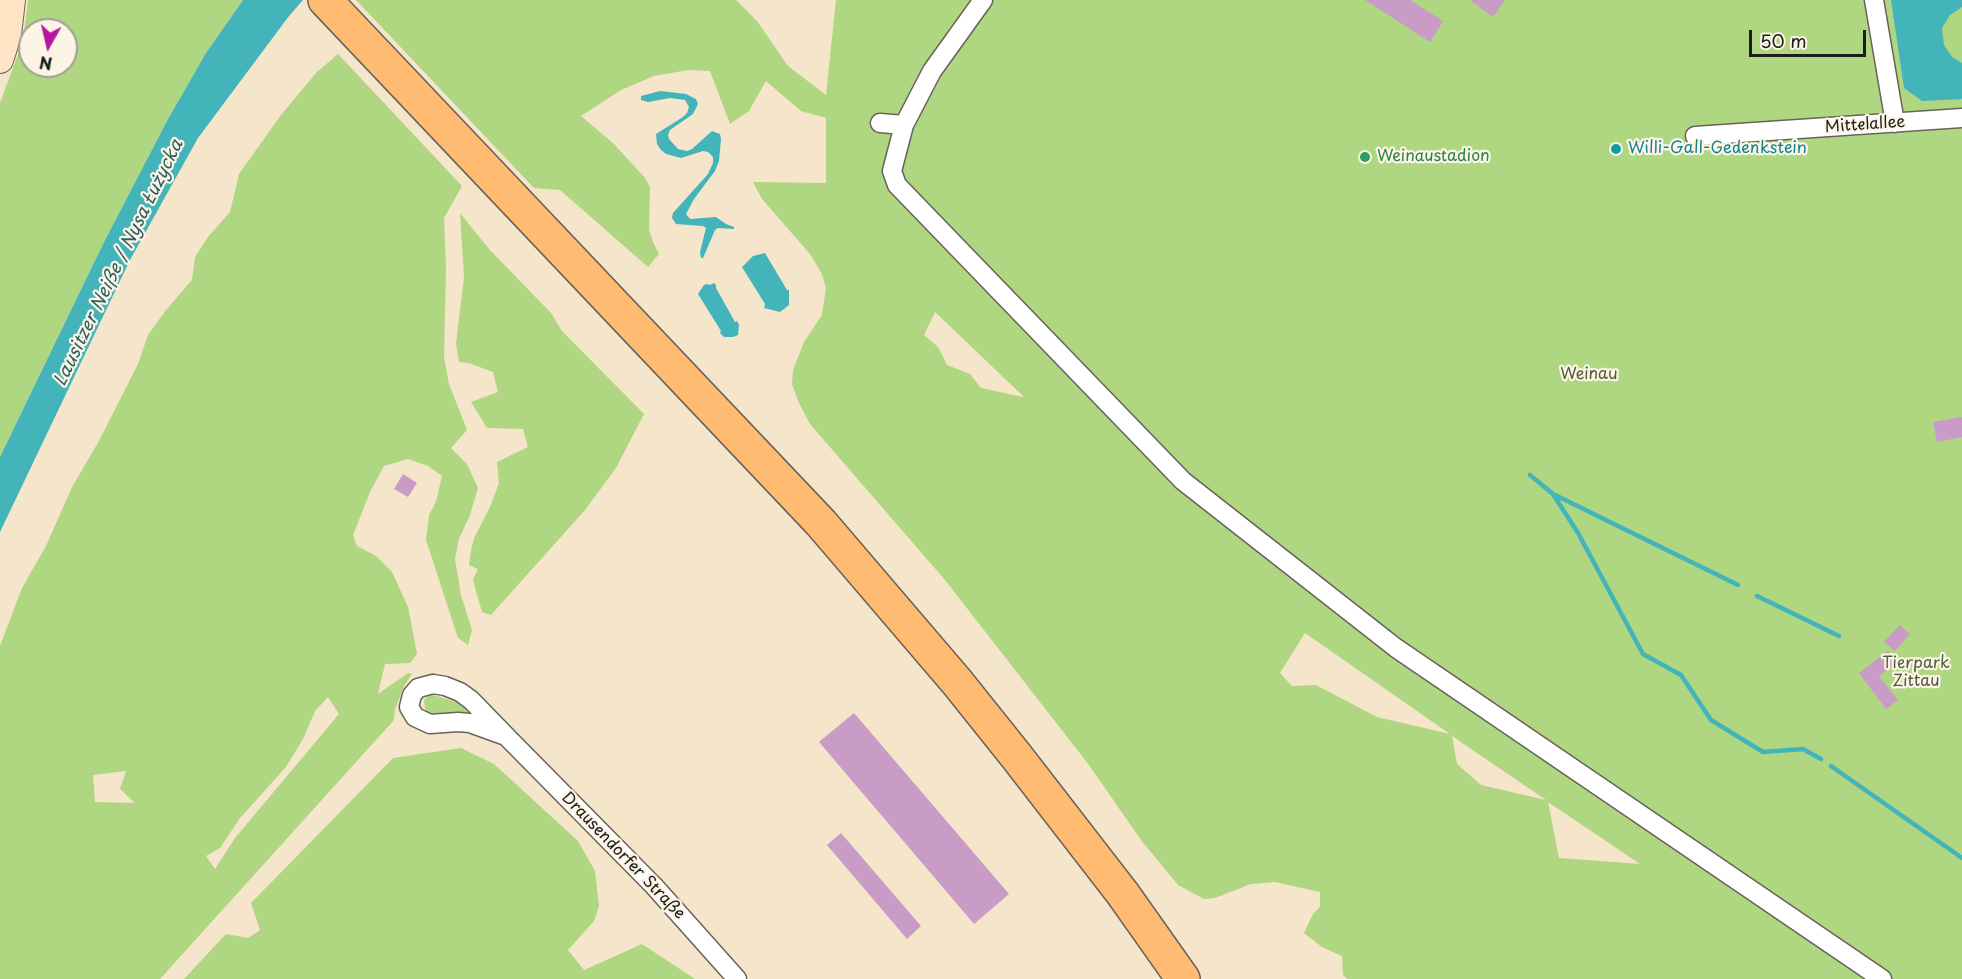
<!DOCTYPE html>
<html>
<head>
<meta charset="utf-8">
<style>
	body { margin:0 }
	#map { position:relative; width:1962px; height:979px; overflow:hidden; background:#f5e5ca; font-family:"Playpen Sans",sans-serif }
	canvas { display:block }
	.north { position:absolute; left:18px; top:18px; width:60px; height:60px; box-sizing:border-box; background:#fcf5e5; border:2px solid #a29e95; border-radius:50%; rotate:188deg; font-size:16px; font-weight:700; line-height:24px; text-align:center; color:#1c1c1c }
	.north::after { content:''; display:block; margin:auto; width:21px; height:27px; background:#b5179e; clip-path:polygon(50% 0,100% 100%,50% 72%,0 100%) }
	.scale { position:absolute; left:1749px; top:30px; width:117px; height:27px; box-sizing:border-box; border:3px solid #1c1c1c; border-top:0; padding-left:8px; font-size:18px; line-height:21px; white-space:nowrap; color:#1c1c1c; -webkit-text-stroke:4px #fcf5e5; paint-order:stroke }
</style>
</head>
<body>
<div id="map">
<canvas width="1962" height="979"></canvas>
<div class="north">N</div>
<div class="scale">50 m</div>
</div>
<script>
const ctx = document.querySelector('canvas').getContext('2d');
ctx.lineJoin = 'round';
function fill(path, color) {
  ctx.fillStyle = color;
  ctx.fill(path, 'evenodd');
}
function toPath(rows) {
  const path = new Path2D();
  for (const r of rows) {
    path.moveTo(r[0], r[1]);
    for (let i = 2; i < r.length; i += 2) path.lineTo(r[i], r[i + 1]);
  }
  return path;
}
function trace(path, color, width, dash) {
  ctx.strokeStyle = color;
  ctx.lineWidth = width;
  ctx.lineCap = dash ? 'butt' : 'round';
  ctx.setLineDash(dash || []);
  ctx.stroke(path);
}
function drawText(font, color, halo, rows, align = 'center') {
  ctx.font = font + ' "Playpen Sans",sans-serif';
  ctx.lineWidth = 4.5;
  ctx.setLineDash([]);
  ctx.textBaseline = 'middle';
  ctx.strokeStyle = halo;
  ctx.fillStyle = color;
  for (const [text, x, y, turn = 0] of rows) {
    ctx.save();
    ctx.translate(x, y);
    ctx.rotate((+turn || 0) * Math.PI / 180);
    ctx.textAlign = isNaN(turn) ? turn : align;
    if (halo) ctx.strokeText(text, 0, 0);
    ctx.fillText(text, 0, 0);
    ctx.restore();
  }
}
const green = toPath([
	[28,0,243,0,206,53,168,119,103,244,0,457,0,103,23,41],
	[30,30,66,30,66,66,30,66],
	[356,0,736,0,757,21,788,66,826,95,836,0,1962,0,1962,979,1347,979,1343,975,1342,956,1322,947,1304,933,1313,914,1320,907,1320,892,1275,882,1251,884,1215,898,1204,899,1178,885,1141,840,1089,765,945,580,810,424,799,403,792,384,793,370,804,342,822,315,826,288,822,274,810,254,762,199,753,182,826,183,826,118,801,111,766,81,749,111,730,124,710,71,688,70,654,76,621,90,581,116,614,144,645,178,650,187,649,230,653,242,659,254,648,267,560,190,534,188],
	[935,312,1023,396,1023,397,981,388,970,374,947,365,938,347,924,335],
	[1305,633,1450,734,1377,717,1316,685,1292,686,1280,673],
	[1452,736,1546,800,1481,785,1457,764],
	[1548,802,1640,864,1559,858],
	[338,54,462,186,444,218,446,269,444,357,449,384,467,430,451,448,467,464,478,488,470,515,459,539,455,559,461,595,472,630,468,645,458,638,426,540,429,515,436,502,442,476,428,466,408,459,384,466,370,492,353,535,357,546,376,556,392,572,408,607,417,654,410,663,385,664,378,694,408,673,412,674,404,686,395,709,394,720,160,979,0,979,0,646,22,588,46,546,72,487,99,441,138,364,148,335,166,310,192,280,195,257,208,237,230,212,239,174,281,115,317,72],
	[328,697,339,714,235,838,215,869,206,856,220,848,240,818,286,767,303,739,315,711],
	[126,771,120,789,135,803,95,802,93,775],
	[460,213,489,249,551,313,562,331,644,414,616,468,585,510,491,615,482,612,473,580,478,569,469,565,471,551,474,538,490,507,499,483,497,462,528,447,523,429,487,428,471,402,498,392,493,372,469,363,459,362,456,344,464,277],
	[434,695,459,703,467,710,467,716,438,715,427,712,425,709,424,700,428,696],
	[461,748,494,764,578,841,595,871,599,906,594,921,568,950,584,970,642,944,695,979,184,979,226,934,248,938,260,930,251,903,393,758]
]);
const water = toPath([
	[243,0,303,0,289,16,198,138,130,260,0,532,0,457,103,244,168,119,206,53],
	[1891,0,1962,0,1962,7,1950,15,1942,28,1944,45,1952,57,1962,63,1962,99,1922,101,1904,88],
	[660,91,686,94,696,99,698,104,693,114,670,130,668,135,669,139,678,149,687,151,692,149,712,131,720,134,721,139,719,161,715,171,694,199,686,214,690,219,716,217,726,224,734,227,734,229,718,228,715,230,703,258,701,258,700,252,706,228,703,226,676,224,672,218,673,213,708,174,713,163,713,157,708,152,703,151,681,158,666,154,661,150,657,144,656,134,683,117,687,113,689,107,685,100,678,99,670,98,648,102,641,100,641,96],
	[765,253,787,290,789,290,789,305,780,312,764,308,765,304,742,267,753,256],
	[714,283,716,285,716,288,735,322,737,321,739,325,738,335,733,337,724,337,720,333,721,331,698,294,704,285,707,284,710,285]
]);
const stream = toPath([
	[1530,475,1553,494,1578,533,1643,654,1681,675,1711,720,1763,752,1803,749,1821,759],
	[1555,495,1738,585],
	[1757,596,1839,636],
	[1831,766,1962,858]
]);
const building = toPath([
	[1365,0,1410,0,1443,21,1430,42],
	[1470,0,1505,0,1493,17],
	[1962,417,1962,437,1937,442,1933,422],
	[403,474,417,483,408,497,394,489],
	[1900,625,1910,634,1895,651,1884,642],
	[1888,651,1897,663,1879,676,1898,700,1886,709,1859,673],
	[854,713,1009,894,974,924,819,742],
	[841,833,921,926,907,939,827,845]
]);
const street = toPath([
	[983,0,932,71,904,125,892,171,897,185,1183,481,1396,648,1882,979],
	[1874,0,1895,123],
	[880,123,904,125],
	[1695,136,1962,118],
	[433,684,445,686,460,692,471,700,506,736,470,723,458,722,430,724,415,717,409,707,412,695,418,688,433,684],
	[506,736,654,886,737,979]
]);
const secondary = toPath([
	[0,60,8,35,12,0]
]);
const highway = toPath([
	[325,0,821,523,957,682,1017,757,1123,894,1183,979]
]);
const markers = [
	[1616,149,6,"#0f9aa8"],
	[1365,157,6,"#2e9e5b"]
];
const streetNames = [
	["Mittelallee",1865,125,-4],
	["Drausendorfer Straße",623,856,46]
];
const cultureNames = [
	["Willi-Gall-Gedenkstein",1628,149]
];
const leisureNames = [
	["Weinaustadion",1377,157]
];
const parkNames = [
	["Weinau",1589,375],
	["Tierpark",1916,664],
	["Zittau",1916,682]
];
const waterNames = [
	["Lausitzer Neiße / Nysa Łużycka",119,263,-64]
];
fill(green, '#afd680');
fill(water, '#43b4ba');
trace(stream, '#43b4ba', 4.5);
fill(building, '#c89cc7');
trace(street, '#686259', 21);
trace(secondary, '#686259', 28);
trace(highway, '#686259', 36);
trace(street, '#fff', 18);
trace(secondary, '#ffe4c6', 26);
trace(highway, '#febb71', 33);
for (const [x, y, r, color] of markers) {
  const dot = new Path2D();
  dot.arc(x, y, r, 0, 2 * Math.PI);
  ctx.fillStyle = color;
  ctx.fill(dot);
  trace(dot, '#fcf5e5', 2);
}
drawText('16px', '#1c1c1c', '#fcf5e5', streetNames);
drawText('16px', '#0d838f', '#fcf5e5', cultureNames, 'left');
drawText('16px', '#27864d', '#fcf5e5', leisureNames, 'left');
drawText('16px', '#4f5d3f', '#fcf5e5', parkNames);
drawText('italic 18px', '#2e6063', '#fcf5e5', waterNames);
</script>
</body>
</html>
